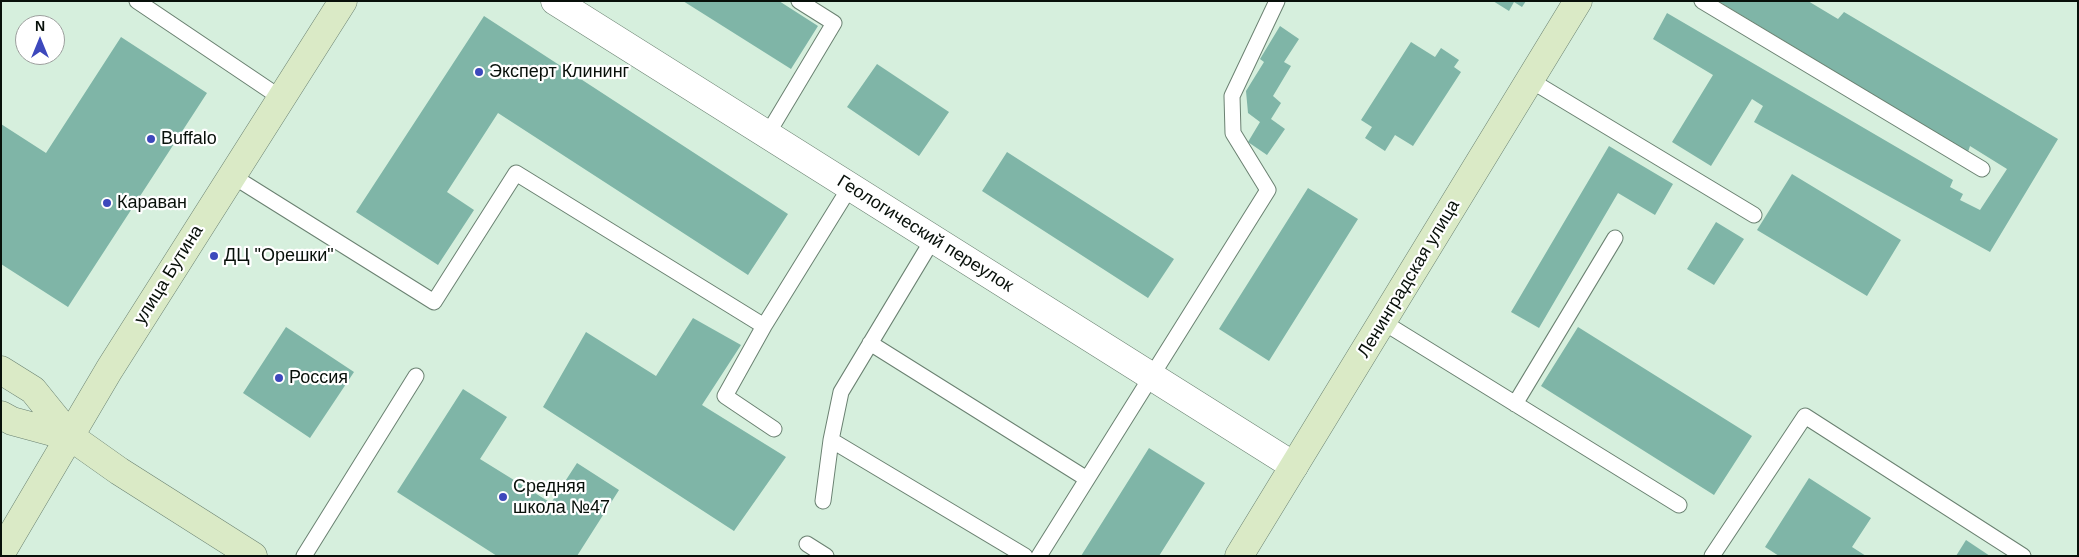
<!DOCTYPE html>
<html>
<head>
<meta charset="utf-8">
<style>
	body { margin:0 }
	#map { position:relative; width:2079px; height:557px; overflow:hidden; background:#d6efdd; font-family:Helvetica,sans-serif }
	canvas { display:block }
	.frame { position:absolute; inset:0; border:2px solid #08100a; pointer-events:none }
	.north { position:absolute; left:15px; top:15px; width:50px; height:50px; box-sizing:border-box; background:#fff; border:1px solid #9c9f9d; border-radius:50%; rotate:0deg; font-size:14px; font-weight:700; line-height:20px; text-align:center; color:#08100a }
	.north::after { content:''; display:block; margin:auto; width:18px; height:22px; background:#3d48bc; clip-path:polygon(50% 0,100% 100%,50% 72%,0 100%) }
</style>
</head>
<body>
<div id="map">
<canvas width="2079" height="557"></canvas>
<div class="frame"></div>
<div class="north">N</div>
</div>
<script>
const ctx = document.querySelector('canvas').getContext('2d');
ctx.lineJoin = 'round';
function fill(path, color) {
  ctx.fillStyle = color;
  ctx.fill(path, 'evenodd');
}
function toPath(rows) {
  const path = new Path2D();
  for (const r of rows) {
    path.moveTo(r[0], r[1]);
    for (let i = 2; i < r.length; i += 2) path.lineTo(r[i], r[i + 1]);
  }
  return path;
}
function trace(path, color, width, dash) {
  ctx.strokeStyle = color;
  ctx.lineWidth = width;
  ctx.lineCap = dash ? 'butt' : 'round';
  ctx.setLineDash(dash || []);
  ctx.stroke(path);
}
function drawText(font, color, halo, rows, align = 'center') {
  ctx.font = font + ' Helvetica,sans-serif';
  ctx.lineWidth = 4.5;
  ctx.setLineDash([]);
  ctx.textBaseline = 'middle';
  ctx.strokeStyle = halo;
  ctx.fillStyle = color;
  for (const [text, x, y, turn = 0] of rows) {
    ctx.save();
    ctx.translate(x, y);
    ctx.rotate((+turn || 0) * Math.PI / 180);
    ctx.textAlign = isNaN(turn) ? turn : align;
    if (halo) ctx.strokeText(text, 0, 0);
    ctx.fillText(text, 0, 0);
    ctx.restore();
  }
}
const building = toPath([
	[683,1,779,1,818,26,791,69],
	[1493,1,1526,1,1522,7,1514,2,1509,11],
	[1718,1,1808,1,1838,19,1844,12,2058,139,1990,252,1754,122,1763,106,1752,99,1711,166,1672,142,1713,75,1653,39,1667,13,1953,180,1950,187,1963,194,1960,200,1980,210,2007,169,1970,146,1968,152],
	[484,16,788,214,748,275,498,113,447,192,474,210,438,265,356,212],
	[1280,26,1299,39,1284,62,1291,66,1273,96,1281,103,1271,119,1285,129,1267,155,1248,142,1260,122,1248,113,1246,91,1264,62,1260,59],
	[121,37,207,93,68,307,1,264,1,124,46,153],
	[1411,42,1435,57,1441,48,1459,60,1454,67,1461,72,1413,146,1395,135,1385,151,1365,138,1372,127,1361,120],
	[877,64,949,112,919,156,847,107],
	[1609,146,1673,184,1655,215,1618,193,1539,328,1511,312],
	[1007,152,1174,259,1148,298,982,191],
	[1792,174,1901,240,1867,296,1757,230],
	[1308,188,1358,219,1269,361,1219,329],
	[1716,222,1744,239,1714,285,1687,269],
	[693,318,741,345,702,405,786,457,734,531,543,407,586,332,656,376],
	[286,327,354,372,310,438,243,393],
	[1578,327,1752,436,1714,495,1541,386],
	[463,389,507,417,480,459,551,503,577,463,619,490,577,556,497,556,397,492],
	[1149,448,1205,483,1159,556,1081,556],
	[1809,478,1871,518,1852,547,1866,556,1779,556,1765,547],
	[1966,540,1990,556,1956,556]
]);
const lane = toPath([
	[137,1,281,98],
	[1702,1,1982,169],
	[1530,80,1754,215],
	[767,135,834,23,799,1],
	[231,175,434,302,516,173,764,326],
	[1383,322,1679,505],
	[870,343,1087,479],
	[1515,404,1615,238],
	[774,429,725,396,764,326,850,187],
	[831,440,1025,556],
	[823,501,831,440,841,392,933,239],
	[807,544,826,556],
	[304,556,416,376],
	[1039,556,1268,190,1233,133,1232,96,1277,1],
	[1712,556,1805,416,2023,556]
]);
const street = toPath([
	[555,1,1294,466]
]);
const secondary = toPath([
	[1,370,33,390,71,437,119,471,253,556],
	[1,415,12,421,71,437],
	[1,553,109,370,343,1],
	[1239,556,1578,1]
]);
const markers = [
	[479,72,5,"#3d48bc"],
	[151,139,5,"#3d48bc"],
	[107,203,5,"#3d48bc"],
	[214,256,5,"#3d48bc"],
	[279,378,5,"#3d48bc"],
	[503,497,5,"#3d48bc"]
];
const poiNames = [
	["Эксперт Клининг",489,72],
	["Buffalo",161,139],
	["Караван",117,203],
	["ДЦ \"Орешки\"",224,256],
	["Россия",289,378],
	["Средняя",513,487],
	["школа №47",513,508]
];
const streetNames = [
	["Геологический переулок",925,234,32],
	["улица Бутина",169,275,-58],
	["Ленинградская улица",1409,279,-59]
];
fill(building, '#7fb5a7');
trace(lane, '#6a8171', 17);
trace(street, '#6a8171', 29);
trace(secondary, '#6a8171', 29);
trace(lane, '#fff', 15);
trace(street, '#fff', 28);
trace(secondary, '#daeac6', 28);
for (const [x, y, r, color] of markers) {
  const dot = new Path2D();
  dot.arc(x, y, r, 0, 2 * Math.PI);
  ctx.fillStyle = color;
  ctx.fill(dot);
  trace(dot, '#fff', 2);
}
drawText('18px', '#08100a', '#fff', poiNames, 'left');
drawText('18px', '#08100a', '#fff', streetNames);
</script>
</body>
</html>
